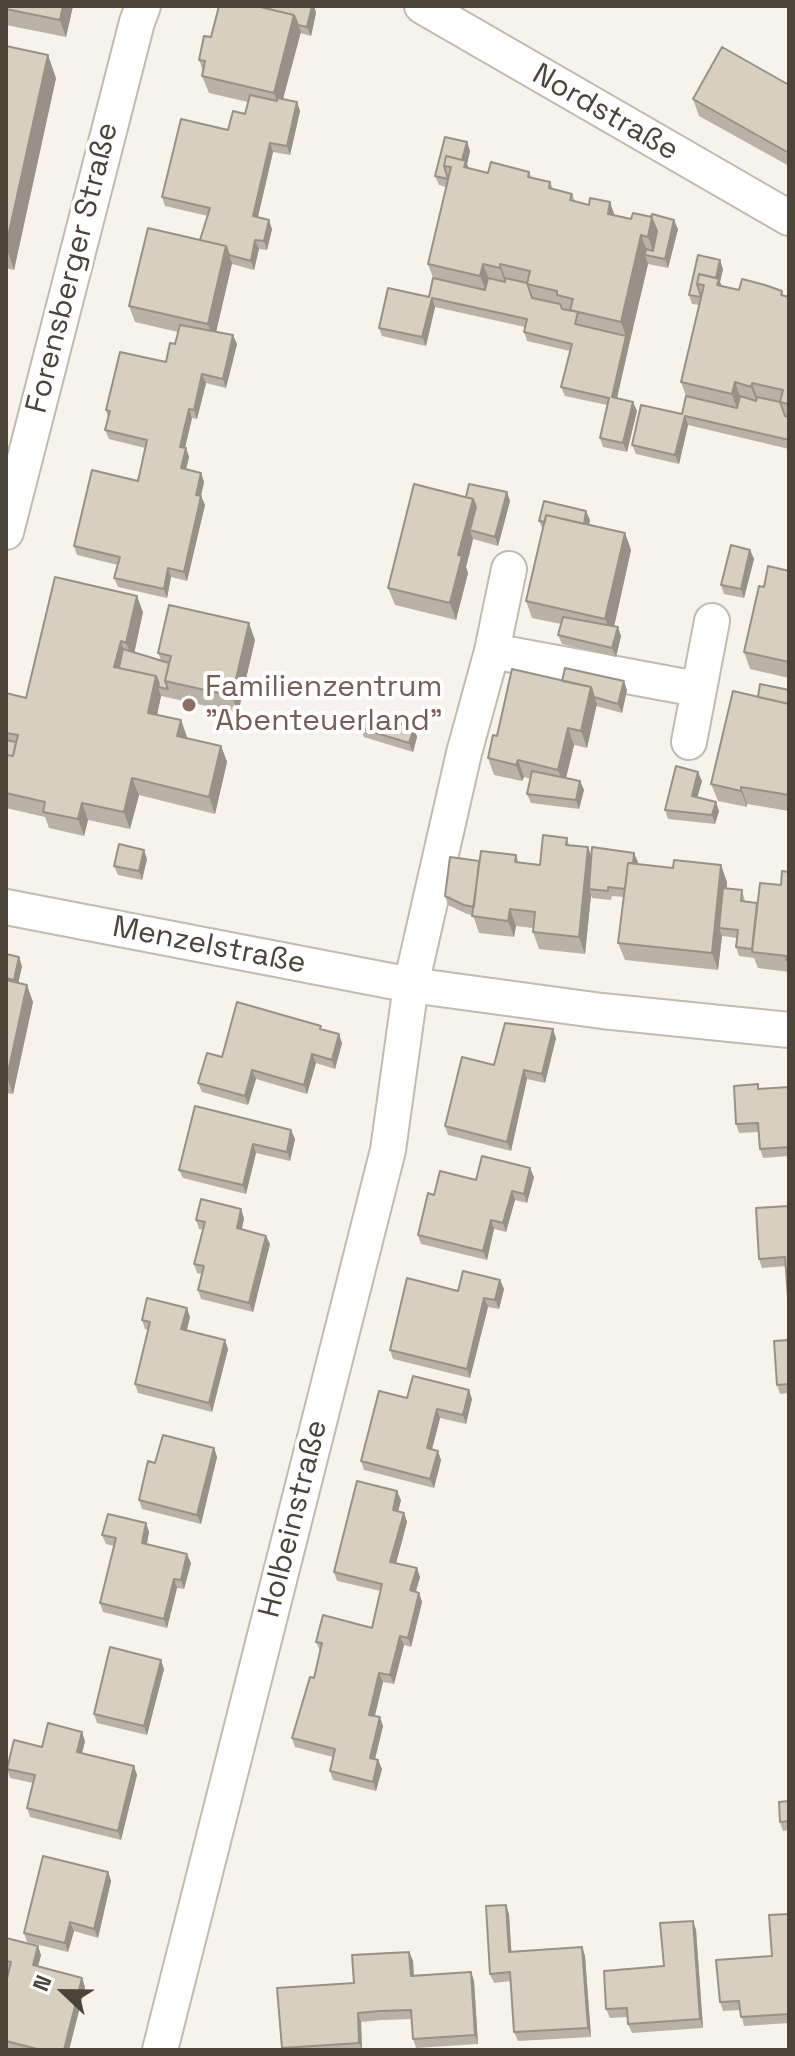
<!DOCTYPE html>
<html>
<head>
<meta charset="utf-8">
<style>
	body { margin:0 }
	#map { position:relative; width:795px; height:2056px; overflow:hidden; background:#f6f3ec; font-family:"Space Grotesk",sans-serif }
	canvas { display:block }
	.frame { position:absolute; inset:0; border:8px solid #4b4439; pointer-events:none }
	.north { position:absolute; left:24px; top:1952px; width:80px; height:80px; -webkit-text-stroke:6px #fff; paint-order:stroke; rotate:292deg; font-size:22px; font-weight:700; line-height:32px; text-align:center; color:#4b4439 }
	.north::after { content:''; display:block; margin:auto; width:28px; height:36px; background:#4b4439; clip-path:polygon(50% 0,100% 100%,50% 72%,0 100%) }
</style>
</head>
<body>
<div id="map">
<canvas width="795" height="2056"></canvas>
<div class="frame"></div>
<div class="north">N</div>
</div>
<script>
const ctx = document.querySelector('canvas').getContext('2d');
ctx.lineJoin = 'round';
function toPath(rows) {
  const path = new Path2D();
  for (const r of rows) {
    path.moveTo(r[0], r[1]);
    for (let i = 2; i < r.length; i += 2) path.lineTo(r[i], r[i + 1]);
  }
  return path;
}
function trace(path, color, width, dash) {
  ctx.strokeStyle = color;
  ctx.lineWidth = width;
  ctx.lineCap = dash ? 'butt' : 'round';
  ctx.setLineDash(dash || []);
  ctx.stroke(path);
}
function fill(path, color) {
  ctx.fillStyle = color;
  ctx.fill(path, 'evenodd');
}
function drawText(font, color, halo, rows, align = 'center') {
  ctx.font = font + ' "Space Grotesk",sans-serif';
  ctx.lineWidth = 8;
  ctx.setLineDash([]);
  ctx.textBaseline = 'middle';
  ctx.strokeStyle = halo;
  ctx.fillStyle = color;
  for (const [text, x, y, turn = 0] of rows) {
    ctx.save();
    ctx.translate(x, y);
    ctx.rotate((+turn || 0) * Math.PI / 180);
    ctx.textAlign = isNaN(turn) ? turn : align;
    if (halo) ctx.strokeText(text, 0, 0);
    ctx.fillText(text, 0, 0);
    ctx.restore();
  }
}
const minor = toPath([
	[422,6,789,218],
	[6,532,137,22,143,6],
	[492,651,697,689],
	[689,742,712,621],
	[6,907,411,985,602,1011,789,1030],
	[160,2050,388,1150,411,985,464,753,492,651,509,569]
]);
const wall = toPath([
	[6,6,73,6,66,37,6,25],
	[219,6,314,6,316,13,311,36,300,33,283,99,297,102,300,111,290,155,273,152,258,217,272,229,267,250,259,249,254,270,232,264,216,332,237,344,226,388,206,383,197,419,192,418,185,448,186,448,189,457,186,470,201,473,204,482,201,496,205,505,187,581,171,577,167,598,118,587,114,578,118,565,77,555,74,546,138,481,145,448,109,439,105,430,108,418,106,410,166,362,175,344,178,332,135,322,129,306,200,240,208,216,165,206,162,197,245,114,248,102,209,93,202,76,203,71,199,60,211,37],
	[6,46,56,78,14,270,6,268],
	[789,85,789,166,699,116,693,99],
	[467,142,470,151,467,164,469,168,488,173,529,172,532,178,550,182,553,189,572,194,575,201,615,215,678,229,668,268,648,264,629,345,617,399,633,402,637,411,627,452,603,447,600,438,607,405,565,396,561,387,570,351,527,341,524,332,525,327,435,307,426,346,382,336,379,328,429,297,433,278,428,264,446,187,439,185,435,176],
	[698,255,723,269,720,282,722,286,739,290,782,291,784,296,789,297,789,449,688,425,679,464,636,454,632,445,682,414,686,396,681,382,699,305,692,304,689,295],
	[507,492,510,501,498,546,473,539,466,567,468,573,456,620,395,605,388,588,466,497],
	[590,520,589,525,625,533,631,550,614,626,621,636,616,657,562,644,558,635,561,624,532,618,526,601,543,530,539,521],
	[750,550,754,559,744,598,724,594,721,585],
	[789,571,789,678,750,669,744,652,764,587],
	[143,612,134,652,161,660,158,653,255,640,238,713,161,696,157,715,181,720,187,738,221,746,227,762,215,814,139,795,130,829,88,820,84,836,49,828,45,817,6,808,6,693,26,698],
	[562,681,627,690,622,713,596,706,587,748,574,745,566,778,580,781,584,790,579,809,531,803,527,794,531,779,524,777,522,781,494,775,488,758,497,736],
	[789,690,789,811,747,804,747,807,718,801,711,784,758,697],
	[360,728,414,728,417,737,413,752,364,737],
	[702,781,697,798,719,811,715,824,668,819,665,810],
	[567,838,569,845,588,847,591,856,634,853,637,864,727,882,727,888,742,890,745,901,757,903,781,885,789,872,789,972,758,968,754,958,739,956,736,947,737,938,722,936,718,970,625,960,618,943,624,897,612,896,611,900,592,898,591,895,585,954,539,949,533,932,533,928,516,926,514,937,479,933,473,915,467,914,448,905,445,896,479,861,516,855,519,863,540,865],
	[147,859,142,880,118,875,114,866],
	[6,954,22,966,18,983,33,1002,13,1094,6,1093],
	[322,1029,342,1043,335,1069,316,1063,307,1094,256,1079,248,1105,202,1092,198,1083,222,1057],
	[556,1038,545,1083,527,1079,511,1151,448,1135,445,1126,494,1065],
	[789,1087,789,1156,763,1158,760,1149,759,1132,739,1133,736,1124,760,1089],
	[195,1106,295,1139,290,1161,256,1153,246,1194,183,1178,179,1170],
	[534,1177,527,1203,515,1200,506,1232,494,1229,487,1260,421,1244,418,1235,434,1195,476,1180],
	[789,1206,789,1300,786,1266,762,1268,759,1259],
	[244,1218,242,1229,270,1244,253,1312,201,1299,198,1290,202,1274,197,1273,194,1264,203,1230,199,1229,196,1220],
	[504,1289,499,1309,488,1307,470,1378,393,1359,390,1350,458,1291],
	[190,1317,186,1331,228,1349,212,1412,138,1393,135,1384,148,1330,145,1329,142,1320],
	[789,1340,789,1393,780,1394,777,1385],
	[407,1398,472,1399,466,1424,440,1418,432,1449,441,1460,434,1488,364,1470,361,1461],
	[214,1448,217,1457,201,1524,142,1509,139,1500,155,1463],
	[401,1500,398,1512,404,1513,407,1522,396,1563,420,1577,416,1592,419,1593,422,1602,411,1647,404,1645,394,1684,383,1682,374,1716,383,1726,375,1759,378,1760,382,1769,376,1791,333,1780,330,1771,333,1757,295,1747,292,1738,314,1678,320,1651,316,1642,372,1628,381,1591,337,1581,334,1572],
	[146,1523,149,1532,147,1544,191,1563,184,1589,177,1588,167,1628,103,1612,100,1603,114,1546,106,1544,102,1535],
	[164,1669,147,1735,97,1723,94,1714],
	[85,1741,82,1753,137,1775,121,1840,30,1817,27,1808,33,1783,10,1778,7,1769,42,1747],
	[789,1801,789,1830,783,1831,780,1822],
	[108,1872,111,1881,98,1938,74,1931,68,1952,27,1942,24,1933],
	[509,1914,511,1952,582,1947,585,1956,591,2037,518,2041,514,2032,511,1981,494,1983,490,1974],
	[789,1914,789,2023,744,2026,740,2010,723,2011,720,2002,772,1956],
	[693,1921,696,1930,703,2028,632,2033,628,2024,628,2017,610,2018,606,2009,664,1966],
	[6,1938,41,1955,38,1966,82,1978,85,1987,69,2050,6,2049,6,1983,9,1970,6,1969],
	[409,1952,413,1961,414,1975,471,1972,474,1981,478,2044,416,2048,413,2039,411,2019,382,2020,361,2022,362,2050,282,2050,282,2048,354,1983]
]);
const shadedWall = toPath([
	[63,6,73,6,66,37,60,20],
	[312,6,314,6,316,13,311,36,307,27],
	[294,15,301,32,280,110,274,93],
	[48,55,56,78,14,270,6,246],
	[297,102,300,111,290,155,287,146],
	[467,142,470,151,467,164,474,184,459,172],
	[270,143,273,152,256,225,253,216],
	[610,202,618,225,608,214],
	[652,217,660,240,655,257,648,237],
	[269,220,272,229,267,250,264,241],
	[674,220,678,229,668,268,665,259],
	[641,235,649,256,645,255,648,264,629,345,621,322],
	[255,240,259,249,254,270,251,261],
	[226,246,232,263,214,341,208,324],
	[720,260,723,269,720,282,727,302,713,290],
	[483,264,492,287,489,299,480,276],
	[500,264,509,287,508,291,500,268],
	[432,298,435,307,426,346,422,337],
	[233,335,237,344,226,388,223,379],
	[626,336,629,345,615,406,612,397],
	[202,374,206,383,197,419,194,410],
	[735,382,743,405,740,417,732,394],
	[752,383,760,406,760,410,751,387],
	[633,402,637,411,627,452,623,443],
	[189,409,192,418,183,456,180,447],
	[685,416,688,425,679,464,675,455],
	[186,448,189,457,184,477,181,468],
	[201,473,204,482,199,504,196,495],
	[507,492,510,501,498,546,495,537],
	[201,496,205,505,187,581,184,572],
	[473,499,479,516,470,530,473,539,466,567,468,573,456,620,450,603,458,555],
	[586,511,590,520,586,539,582,530],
	[625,533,631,550,612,636,605,619],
	[750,550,754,559,744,598,741,589],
	[168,568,171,577,167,598,164,589],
	[137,596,143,612,133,659,126,643],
	[249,623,255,640,238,713,232,696],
	[618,627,621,636,616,657,612,648],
	[121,641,127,658,122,676,114,667],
	[156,676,160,687,158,687,161,696,154,729,148,713],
	[624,681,627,690,622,713,618,704],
	[591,687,597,704,587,748,581,731],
	[181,720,187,737,184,753,177,736],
	[414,728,417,737,413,752,409,743],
	[568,728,574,745,564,786,558,770],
	[221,746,227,762,215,814,209,797],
	[518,760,524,777,522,781,516,765],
	[698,772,702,781,695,805,692,796],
	[132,778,139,795,130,829,124,812],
	[580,781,584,790,579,809,576,800],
	[741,787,747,804,747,807,741,791],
	[716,802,719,811,715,824,712,815],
	[82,803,88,820,84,836,78,819],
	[588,847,594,864,589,889,591,895,585,954,579,937],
	[144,850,147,859,142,880,139,871],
	[634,853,638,862,632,898,629,889],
	[721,865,727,882,722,928,719,928,722,936,718,970,712,953],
	[510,909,516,926,514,937,508,921],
	[19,957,22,966,17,989,14,980],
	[27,985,33,1002,13,1094,7,1077],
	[553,1029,556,1038,545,1083,542,1074],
	[339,1034,342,1043,335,1069,332,1060],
	[312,1054,316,1063,307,1094,304,1085],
	[252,1070,256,1079,248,1105,245,1096],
	[524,1070,527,1079,511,1151,507,1142],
	[291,1130,295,1139,290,1161,287,1152],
	[253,1144,256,1153,246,1194,243,1185],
	[530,1168,534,1177,527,1203,524,1194],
	[512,1191,515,1200,506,1232,503,1223],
	[241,1209,244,1218,240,1237,237,1228],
	[491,1220,494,1229,487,1260,483,1251],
	[266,1236,270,1244,253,1312,249,1303],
	[500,1280,504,1289,499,1309,495,1300],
	[484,1298,488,1307,470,1378,467,1369],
	[187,1308,190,1317,185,1338,181,1329],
	[225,1340,228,1349,212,1412,209,1403],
	[469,1390,472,1399,466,1424,463,1415],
	[437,1409,440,1418,430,1457,427,1448],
	[214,1448,217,1457,201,1524,197,1515],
	[438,1451,441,1460,434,1488,430,1479],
	[397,1491,401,1500,396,1519,393,1510],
	[404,1513,407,1522,394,1571,390,1562],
	[146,1523,149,1532,145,1552,142,1543],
	[187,1554,191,1563,184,1589,181,1580],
	[417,1568,420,1577,413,1599,410,1590],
	[174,1579,177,1588,167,1628,164,1619],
	[419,1593,422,1602,411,1647,408,1638],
	[400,1636,404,1645,394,1684,390,1675],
	[161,1660,164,1669,147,1735,144,1726],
	[379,1673,383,1682,373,1724,369,1715],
	[380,1717,383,1726,373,1767,370,1758],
	[82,1732,85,1741,80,1761,77,1752],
	[378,1760,382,1769,376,1791,373,1782],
	[134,1766,137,1775,121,1840,118,1831],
	[108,1872,111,1881,98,1938,94,1929],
	[506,1905,509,1914,512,1961,509,1952],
	[693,1921,696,1930,703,2028,700,2019],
	[70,1922,74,1931,68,1952,65,1943],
	[38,1946,41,1955,36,1974,33,1965],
	[582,1947,585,1956,591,2037,588,2028],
	[409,1952,413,1961,414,1984,411,1976],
	[471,1972,474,1981,478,2044,475,2035],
	[82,1978,85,1987,69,2050,64,2050],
	[358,2013,361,2022,362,2050,359,2043]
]);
const building = toPath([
	[6,6,63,6,60,20,6,9,6,6],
	[219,6,256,6,294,15,274,93,202,76,205,61,199,60,204,36,211,37,219,6],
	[256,6,312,6,307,27,298,25,294,15,256,6],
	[6,46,48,55,6,246,6,46],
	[722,47,789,85,789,153,693,99,722,47],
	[250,95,277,101,277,98,297,102,287,146,270,143,253,216,269,220,264,241,255,240,251,261,229,255,226,246,200,240,210,208,162,197,181,119,228,130,233,111,245,114,250,95],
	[445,137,467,142,462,160,446,156,444,166,448,179,435,176,445,137],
	[446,156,466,161,464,167,488,173,491,162,529,172,528,177,550,182,549,188,572,194,570,200,589,205,590,198,610,202,608,214,631,219,633,213,652,217,648,237,641,235,621,322,570,310,573,299,557,295,557,291,527,284,530,271,500,264,500,268,483,264,480,276,428,264,451,167,444,166,446,156],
	[652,214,674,220,665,259,645,255,646,249,653,251,657,231,651,217,652,214],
	[148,228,226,246,208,324,129,306,148,228],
	[698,255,720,260,716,278,699,274,697,284,701,297,689,295,698,255],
	[699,274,719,279,717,285,739,290,742,279,765,285,782,291,781,295,789,297,789,404,780,402,783,390,752,383,751,387,735,382,732,394,681,382,704,285,697,284,699,274],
	[433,278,485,290,488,278,505,282,505,278,527,283,532,298,560,304,562,309,578,312,575,324,626,336,612,397,633,402,623,443,600,438,609,398,561,387,572,344,524,332,527,319,432,298,422,337,379,328,388,288,429,297,433,278],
	[180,325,233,335,223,379,202,374,194,410,189,409,180,447,186,448,181,468,201,473,196,495,201,496,184,572,168,568,164,589,114,578,120,557,74,546,92,470,138,481,147,440,105,430,110,411,106,410,120,352,166,362,170,343,175,344,180,325],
	[686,396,737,408,740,396,756,401,757,397,780,402,785,416,789,417,789,440,685,416,675,455,632,445,641,405,682,414,686,396],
	[414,484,473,499,458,555,462,556,450,603,388,588,414,484],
	[469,484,507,492,495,537,470,530,476,507,473,499,466,497,469,484],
	[544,501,586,511,584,524,546,515,545,522,539,521,544,501],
	[546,515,625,533,605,619,526,601,546,515],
	[731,545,750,550,741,589,721,585,731,545],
	[768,566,789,571,789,662,744,652,759,586,764,587,768,566],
	[55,577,137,596,126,643,121,641,114,667,156,676,148,713,181,720,177,736,221,746,209,797,132,778,124,812,82,803,78,819,43,812,45,802,6,793,6,755,13,756,18,735,6,733,6,693,26,698,55,577],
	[169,605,249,623,232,696,165,681,171,656,158,653,169,605],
	[563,617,618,627,612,648,558,635,563,617],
	[123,649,169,663,165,681,168,689,158,687,159,684,156,676,119,668,123,649],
	[565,668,624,681,618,704,594,697,591,687,562,681,565,668],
	[512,669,591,687,581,731,568,728,558,770,518,760,516,765,488,758,493,735,497,736,512,669],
	[760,684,789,690,789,704,758,697,760,684],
	[733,691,789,704,789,795,741,787,741,791,711,784,733,691],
	[365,713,414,728,409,743,360,728,365,713],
	[6,740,16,742,13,756,6,755,6,740],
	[676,766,698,772,692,796,716,802,712,815,665,810,676,766],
	[532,771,580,781,576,800,527,794,532,771],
	[543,835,567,838,566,845,588,847,579,937,533,932,535,912,510,909,508,921,472,916,481,851,516,855,515,862,540,865,543,835],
	[119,844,144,850,139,871,114,866,119,844],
	[592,847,634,853,633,863,628,863,625,889,608,887,608,891,589,889,592,847],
	[450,857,479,861,474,907,464,905,445,896,450,857],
	[674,860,721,865,712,953,618,943,628,863,673,868,674,860],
	[782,871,789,872,789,960,786,960,787,956,752,952,760,883,781,885,782,871],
	[723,888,742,890,741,901,757,903,752,949,736,947,738,930,719,928,723,888],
	[6,954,19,957,14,980,6,978,6,954],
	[6,980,27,985,7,1077,6,1077,6,980],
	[237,1002,321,1026,320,1029,339,1034,332,1060,312,1054,304,1085,252,1070,245,1096,198,1083,207,1053,222,1057,237,1002],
	[505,1023,553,1029,542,1074,524,1070,507,1142,445,1126,462,1057,494,1065,505,1023],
	[758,1084,758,1089,789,1087,789,1147,760,1149,758,1123,736,1124,734,1086,758,1084],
	[195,1106,291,1130,287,1152,253,1144,243,1185,179,1170,195,1106],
	[482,1156,530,1168,524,1194,512,1191,503,1223,491,1220,483,1251,418,1235,428,1193,434,1195,440,1171,476,1180,482,1156],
	[201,1199,241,1209,237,1228,266,1236,249,1303,198,1290,204,1266,194,1264,205,1222,196,1220,201,1199],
	[789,1206,789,1298,788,1298,785,1257,759,1259,756,1208,789,1206],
	[463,1271,500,1280,495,1300,484,1298,467,1369,390,1350,407,1278,458,1291,463,1271],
	[147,1298,187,1308,181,1329,225,1340,209,1403,135,1384,150,1322,142,1320,147,1298],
	[789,1340,789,1384,777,1385,774,1341,789,1340],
	[413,1376,469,1390,463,1415,437,1409,427,1448,438,1451,430,1479,361,1461,379,1391,407,1398,413,1376],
	[163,1435,214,1448,197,1515,139,1500,148,1461,155,1463,163,1435],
	[357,1481,397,1491,393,1510,404,1513,390,1562,417,1568,410,1590,419,1593,408,1638,400,1636,390,1675,379,1673,369,1715,380,1717,370,1758,378,1760,373,1782,330,1771,335,1749,292,1738,310,1677,314,1678,322,1643,316,1642,323,1615,372,1628,382,1584,334,1572,357,1481],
	[108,1514,146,1523,142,1543,187,1554,181,1580,174,1579,164,1619,100,1603,116,1538,102,1535,108,1514],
	[110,1647,161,1660,144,1726,94,1714,110,1647],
	[48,1723,82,1732,77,1752,134,1766,118,1831,27,1808,35,1775,7,1769,14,1740,42,1747,48,1723],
	[789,1801,789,1821,780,1822,779,1802,789,1801],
	[43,1856,108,1872,94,1929,70,1922,65,1943,24,1933,43,1856],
	[506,1905,509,1952,582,1947,588,2028,514,2032,510,1972,490,1974,486,1906,506,1905],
	[789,1914,789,2014,741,2017,739,2001,720,2002,716,1960,772,1956,769,1915,789,1914],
	[693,1921,700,2019,628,2024,627,2008,606,2009,604,1971,664,1966,660,1923,693,1921],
	[6,1938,38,1946,33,1965,82,1978,64,2050,41,2050,6,2041,6,1983,11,1962,6,1961,6,1938],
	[409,1952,411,1976,471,1972,475,2035,413,2039,411,2010,379,2011,358,2013,359,2043,282,2048,277,1988,354,1983,352,1955,409,1952]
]);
const markers = [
	[189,705,8,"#8d6e63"]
];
const streetNames = [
	["Nordstraße",605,113,30],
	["Forensberger Straße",73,268,-76],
	["Menzelstraße",209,946,11],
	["Holbeinstraße",294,1519,-76]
];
const educationNames = [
	["Familienzentrum",205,688],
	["\"Abenteuerland\"",205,722]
];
trace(minor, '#c2bbae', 38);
trace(minor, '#fff', 34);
fill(wall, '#bab2a6');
fill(shadedWall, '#979187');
fill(building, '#d8cfc1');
trace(building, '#979187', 2);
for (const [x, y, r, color] of markers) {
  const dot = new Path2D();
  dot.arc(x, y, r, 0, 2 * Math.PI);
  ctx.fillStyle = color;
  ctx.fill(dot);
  trace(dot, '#fff', 3);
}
drawText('30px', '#4b4439', '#fff', streetNames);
drawText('30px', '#785e54', '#fff', educationNames, 'left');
</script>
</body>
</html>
